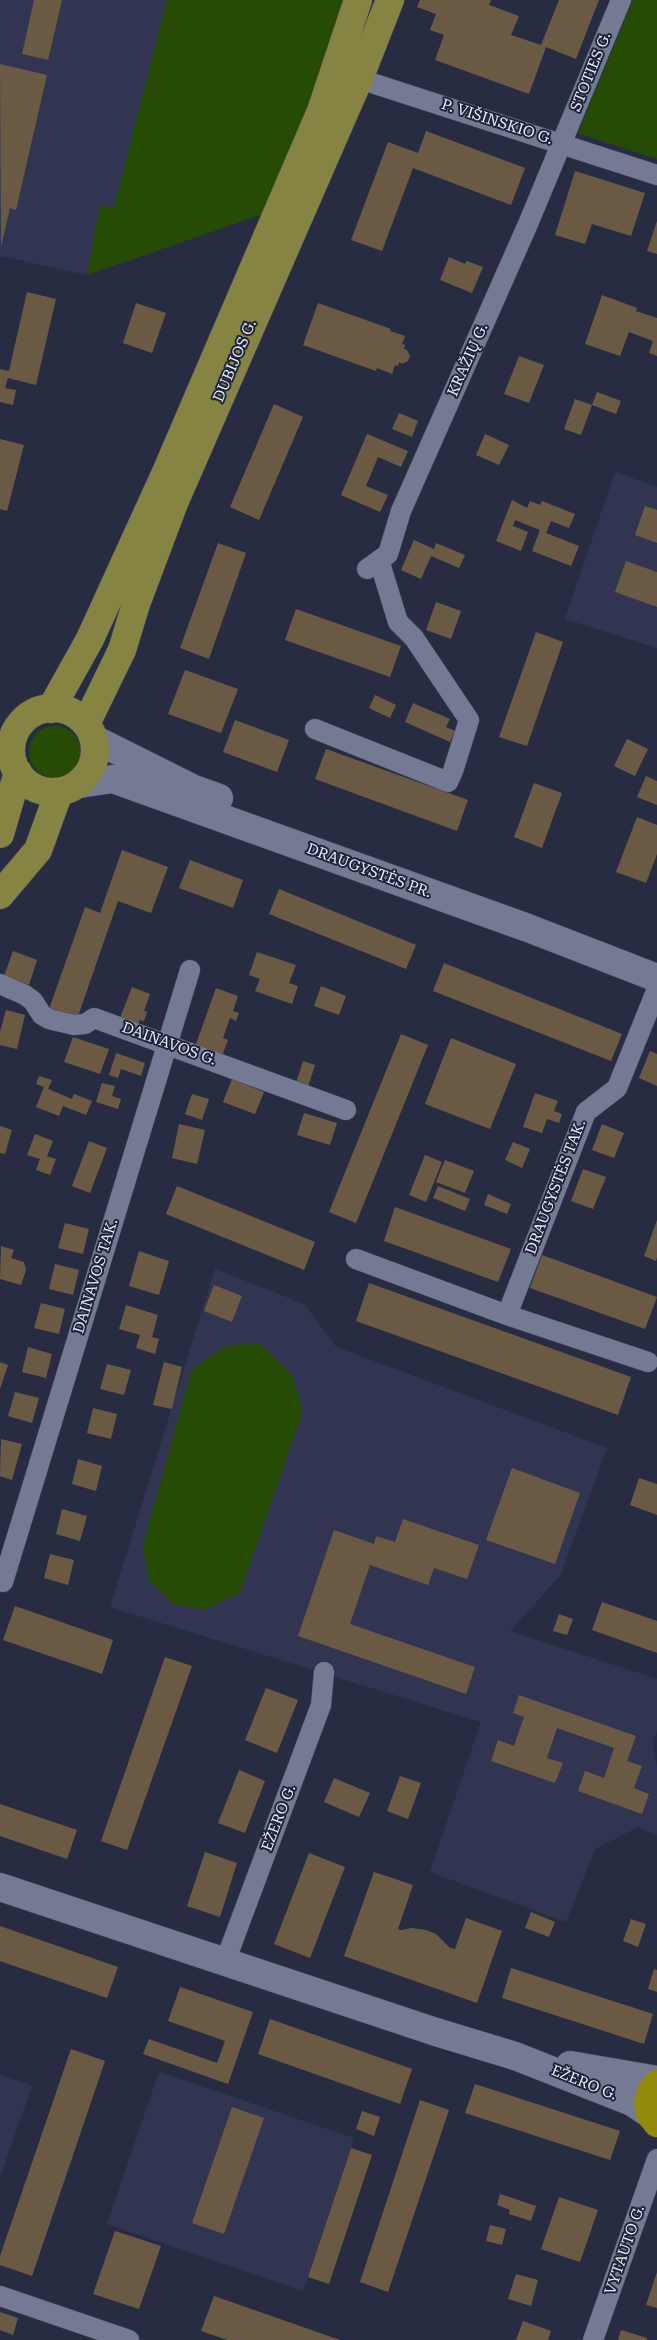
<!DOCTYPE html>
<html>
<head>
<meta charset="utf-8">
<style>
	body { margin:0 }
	canvas { display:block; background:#282c43 }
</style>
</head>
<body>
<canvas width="657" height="2340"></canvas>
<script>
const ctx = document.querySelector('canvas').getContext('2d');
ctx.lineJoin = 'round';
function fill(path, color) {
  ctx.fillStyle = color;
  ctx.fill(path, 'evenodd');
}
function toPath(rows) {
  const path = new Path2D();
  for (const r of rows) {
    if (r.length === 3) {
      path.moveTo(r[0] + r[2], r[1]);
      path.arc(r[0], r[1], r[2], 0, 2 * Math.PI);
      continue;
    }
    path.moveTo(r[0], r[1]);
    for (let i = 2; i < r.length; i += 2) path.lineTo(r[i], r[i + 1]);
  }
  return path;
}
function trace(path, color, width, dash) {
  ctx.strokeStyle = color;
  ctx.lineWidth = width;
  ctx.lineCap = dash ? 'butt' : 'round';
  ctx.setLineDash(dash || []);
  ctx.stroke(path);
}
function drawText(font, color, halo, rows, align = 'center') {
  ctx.font = font + ' "Roboto Serif",serif';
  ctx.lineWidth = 4;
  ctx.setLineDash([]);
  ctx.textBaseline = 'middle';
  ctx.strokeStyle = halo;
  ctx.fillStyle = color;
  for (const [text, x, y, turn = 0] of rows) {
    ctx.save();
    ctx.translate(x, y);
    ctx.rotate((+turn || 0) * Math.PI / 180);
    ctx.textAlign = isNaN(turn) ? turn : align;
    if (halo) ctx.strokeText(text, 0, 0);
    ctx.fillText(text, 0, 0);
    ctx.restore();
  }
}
const built = toPath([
	[0,0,167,0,114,209,100,206,87,275,0,256],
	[615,472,657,487,657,648,565,619],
	[215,1269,304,1304,336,1347,607,1448,560,1576,510,1631,657,1679,657,1730,653,1742,657,1767,657,1835,638,1827,595,1849,566,1922,430,1872,481,1722,110,1607],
	[159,2072,354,2138,303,2291,107,2224],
	[0,2075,32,2086,0,2177]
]);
const green = toPath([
	[167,0,350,0,342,25,263,214,87,275,100,206,114,208],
	[633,0,657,0,657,159,578,133],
	[55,752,26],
	[260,1344,292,1375,303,1411,240,1593,204,1610,173,1604,149,1581,143,1546,192,1369,228,1345]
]);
const building = toPath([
	[34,0,62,0,48,60,22,54],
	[420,0,491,0,489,5,519,16,511,35,541,45,559,0,599,0,576,59,546,47,529,94,435,60,444,35,430,30,436,14,417,7],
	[0,64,47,75,16,210,10,208,1,247],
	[426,131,525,168,511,205,413,168,382,251,351,240,388,142,418,153],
	[575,171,645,193,631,236,592,224,585,244,555,235],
	[657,221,657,254,647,251],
	[449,257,465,264,467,261,483,267,472,293,440,280],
	[27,292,56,299,36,385,8,378,5,388,16,390,13,405,0,402,0,369,9,371],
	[602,295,637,308,636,311,657,318,657,356,649,353,653,341,629,332,620,356,585,344],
	[136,303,166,313,152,353,123,343],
	[318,303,391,329,390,331,405,336,402,344,405,345,404,349,407,350,410,356,408,361,402,364,399,362,398,366,395,365,392,374,377,368,376,371,303,345],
	[519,356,544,365,529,403,504,394],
	[597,392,621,401,616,414,592,405],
	[575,399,592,405,581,435,564,429],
	[274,404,303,417,259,520,230,507],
	[399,413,418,421,412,437,392,429],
	[367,434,408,451,401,467,378,457,366,486,388,495,380,512,341,495],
	[485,434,509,445,499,465,476,455],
	[0,439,24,445,7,511,0,509],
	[512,500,527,508,530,501,540,505,542,501,575,514,569,528,551,521,546,533,579,546,571,566,532,551,540,530,515,520,513,526,528,532,521,551,496,541],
	[645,506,657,510,657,543,635,535],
	[414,540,434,549,436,543,465,555,459,568,431,556,421,579,401,570],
	[218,543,246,553,209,659,180,648],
	[626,561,657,572,657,607,615,592],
	[436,602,461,611,451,639,426,630],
	[296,609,401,646,390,677,285,640],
	[536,632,563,642,527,746,499,737],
	[185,670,238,689,221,733,168,714],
	[375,695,396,705,390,718,369,708],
	[413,703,450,719,446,727,455,731,450,742,405,722],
	[235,720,289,740,277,772,223,752],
	[627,739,648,749,635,776,614,766],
	[326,749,468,800,457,831,315,779],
	[646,776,657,781,657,805,637,797],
	[534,783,562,793,542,848,514,837],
	[637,817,657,825,657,854,646,883,616,872],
	[122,850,168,867,151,913,118,901,76,1022,48,1012,85,907,100,913],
	[190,860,243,880,233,908,179,888],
	[279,889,416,945,406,969,269,914],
	[13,951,37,960,29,985,4,976],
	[257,952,296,965,289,983,298,986,292,1004,255,991,260,979,249,975],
	[444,963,622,1034,611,1061,433,991],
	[321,986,346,996,339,1015,314,1006],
	[132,987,150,994,144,1011,147,1012,144,1021,140,1020,138,1025,120,1018],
	[216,988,238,996,233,1011,239,1013,236,1021,230,1018,223,1038,228,1040,222,1056,195,1047],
	[6,1010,25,1015,17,1049,0,1045,0,1032],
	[401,1034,428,1045,356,1223,329,1212],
	[73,1037,109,1049,100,1074,64,1062],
	[451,1038,516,1064,490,1129,425,1104],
	[650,1051,657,1054,657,1086,639,1078],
	[116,1053,145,1063,141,1076,121,1069,118,1078,109,1075],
	[303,1061,315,1065,308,1087,296,1083],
	[39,1076,52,1080,48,1089,72,1099,74,1094,92,1101,86,1115,63,1106,59,1116,36,1107,44,1087,36,1084],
	[232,1079,264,1092,255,1114,223,1102],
	[102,1083,115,1086,112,1096,121,1099,118,1109,96,1102],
	[535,1093,558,1101,554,1111,562,1114,559,1123,547,1119,542,1133,523,1127],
	[192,1094,209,1099,202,1120,185,1114],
	[304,1113,337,1123,330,1145,297,1135],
	[179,1124,205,1130,197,1164,172,1158],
	[602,1124,624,1133,614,1158,592,1150],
	[0,1126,12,1130,5,1154,0,1153],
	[35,1134,53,1141,47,1156,56,1159,50,1175,36,1170,40,1159,27,1155],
	[89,1141,107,1148,90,1193,72,1186],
	[513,1142,530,1149,522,1168,505,1160],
	[425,1155,442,1162,426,1202,409,1195],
	[445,1160,474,1171,465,1193,436,1182],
	[583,1169,606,1177,593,1209,571,1201],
	[177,1186,315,1242,304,1270,166,1214],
	[438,1186,470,1199,465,1211,433,1198],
	[488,1194,511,1204,507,1214,484,1205],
	[395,1207,511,1249,498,1282,384,1241],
	[657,1220,657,1257,656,1261,644,1256],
	[65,1223,89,1229,83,1254,58,1248],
	[1,1246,14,1250,11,1258,24,1262,26,1270,21,1285,0,1279],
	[139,1251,169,1261,159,1295,129,1286],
	[542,1255,657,1297,645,1329,530,1288],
	[55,1264,79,1270,73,1295,49,1289],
	[369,1283,631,1377,618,1415,356,1321],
	[214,1285,242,1296,232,1322,204,1311],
	[41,1303,65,1309,59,1334,34,1328],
	[126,1305,158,1315,152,1337,159,1339,155,1354,136,1348,140,1335,119,1329],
	[28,1347,52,1354,46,1378,22,1372],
	[0,1362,8,1365,0,1389],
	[164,1362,182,1367,172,1409,153,1405],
	[107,1364,131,1370,124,1395,100,1389],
	[15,1392,39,1398,32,1423,8,1416],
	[93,1408,117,1414,111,1439,87,1433],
	[1,1439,22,1444,12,1480,0,1476],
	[78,1459,102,1466,96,1491,72,1484],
	[512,1468,580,1493,555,1564,486,1540],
	[639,1478,657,1484,657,1515,630,1505],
	[62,1509,87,1516,80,1541,56,1534],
	[403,1519,479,1545,467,1579,434,1568,428,1585,370,1565,350,1624,475,1667,466,1694,298,1636,334,1530,374,1544,376,1536,395,1542],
	[50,1554,74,1560,68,1585,44,1578],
	[602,1602,657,1621,657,1653,592,1630],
	[15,1606,113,1640,102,1674,3,1640],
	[559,1614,573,1619,567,1635,553,1631],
	[165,1657,192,1666,127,1850,101,1841],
	[266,1688,298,1700,277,1753,245,1740],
	[519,1695,636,1736,627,1761,642,1766,634,1788,649,1794,642,1814,578,1791,585,1771,604,1778,614,1748,557,1728,547,1758,563,1763,555,1783,491,1761,498,1740,514,1746,524,1717,513,1713],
	[239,1770,265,1781,245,1833,218,1823],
	[400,1776,421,1783,408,1819,387,1811],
	[334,1778,370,1793,359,1817,324,1802],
	[0,1804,77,1830,67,1859,0,1836],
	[205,1852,237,1863,220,1917,187,1906],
	[309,1853,345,1867,310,1958,274,1944],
	[374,1872,413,1885,398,1929,401,1930,412,1928,426,1930,436,1934,450,1948,455,1949,466,1918,502,1931,477,2003,344,1956],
	[531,1912,555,1922,549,1937,525,1928],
	[631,1919,646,1924,638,1947,623,1941],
	[0,1926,118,1967,107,1998,0,1961],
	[511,1968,653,2014,644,2044,502,1998],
	[654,1969,657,1970,657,1992,648,1989],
	[180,1987,253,2012,228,2084,143,2054,149,2039,217,2063,225,2041,168,2021],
	[270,2019,412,2069,400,2104,258,2054],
	[71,2049,105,2061,32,2276,0,2265,0,2256],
	[475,2084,620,2131,610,2160,465,2113],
	[420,2100,449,2110,388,2292,360,2282],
	[232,2107,264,2118,224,2234,192,2223],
	[362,2111,380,2117,374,2136,356,2129],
	[351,2148,372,2155,329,2284,308,2277],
	[500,2194,536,2206,531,2221,509,2214,510,2210,497,2205],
	[559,2197,598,2210,580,2262,541,2249],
	[490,2225,506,2229,502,2245,486,2241],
	[115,2231,161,2246,139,2309,93,2294],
	[657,2272,657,2308,646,2305],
	[516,2274,538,2280,531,2306,508,2299],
	[214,2296,340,2340,227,2340,201,2331],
	[0,2312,18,2318,13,2335,0,2330],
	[523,2321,551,2331,548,2340,516,2340],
	[621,2330,647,2338,647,2340,618,2340]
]);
const street = toPath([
	[347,75,657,175],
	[367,569,388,554,401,511,528,224,621,0],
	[315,729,448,782,453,771,469,720,414,638,398,622,379,560],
	[0,984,25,995,33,1001,42,1015,49,1019,74,1025,85,1024,94,1018,346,1110],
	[356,1259,507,1315,648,1362],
	[507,1315,586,1112,617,1088,657,989],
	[3,1582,190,970],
	[225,1962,321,1705,324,1672],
	[0,2296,129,2340],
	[593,2340,657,2159]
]);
const secondary = toPath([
	[94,739,194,789,219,798],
	[79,784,113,779,528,928,657,978],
	[0,1887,436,2032,515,2056,632,2102,650,2114],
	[570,2065,657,2080]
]);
const primary = toPath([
	[53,750,42],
	[51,709,90,639,167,470,321,111,358,0],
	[86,724,122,650,136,604,174,503,359,79,390,0],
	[0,834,18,772],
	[0,895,38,850,59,792]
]);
const highway = toPath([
	[657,2084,652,2090,648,2102,650,2114,657,2123]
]);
const streetNames = [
	["STOTIES G.",591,72,-68],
	["P. VIŠINSKIO G.",497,122,18],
	["KRAŽIŲ G.",468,360,-66],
	["DUBIJOS G.",235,361,-67],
	["DRAUGYSTĖS PR.",369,871,20],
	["DAINAVOS G.",169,1044,20],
	["DRAUGYSTĖS TAK.",556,1187,-69],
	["DAINAVOS TAK.",96,1276,-73],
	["EŽERO G.",279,1818,-69],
	["EŽERO G.",584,2083,22],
	["VYTAUTO G.",625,2250,-71]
];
fill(built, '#313552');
fill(green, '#264b05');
fill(building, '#6b5a43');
trace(street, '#46495c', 21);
trace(secondary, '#46495c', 29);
trace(primary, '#46495c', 29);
trace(highway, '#46495c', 29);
trace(street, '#747a94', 20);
trace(secondary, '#747a94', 28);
trace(primary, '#858443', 28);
trace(highway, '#908a0d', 28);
drawText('15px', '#ecf0ff', '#1f2339', streetNames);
</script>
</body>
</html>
